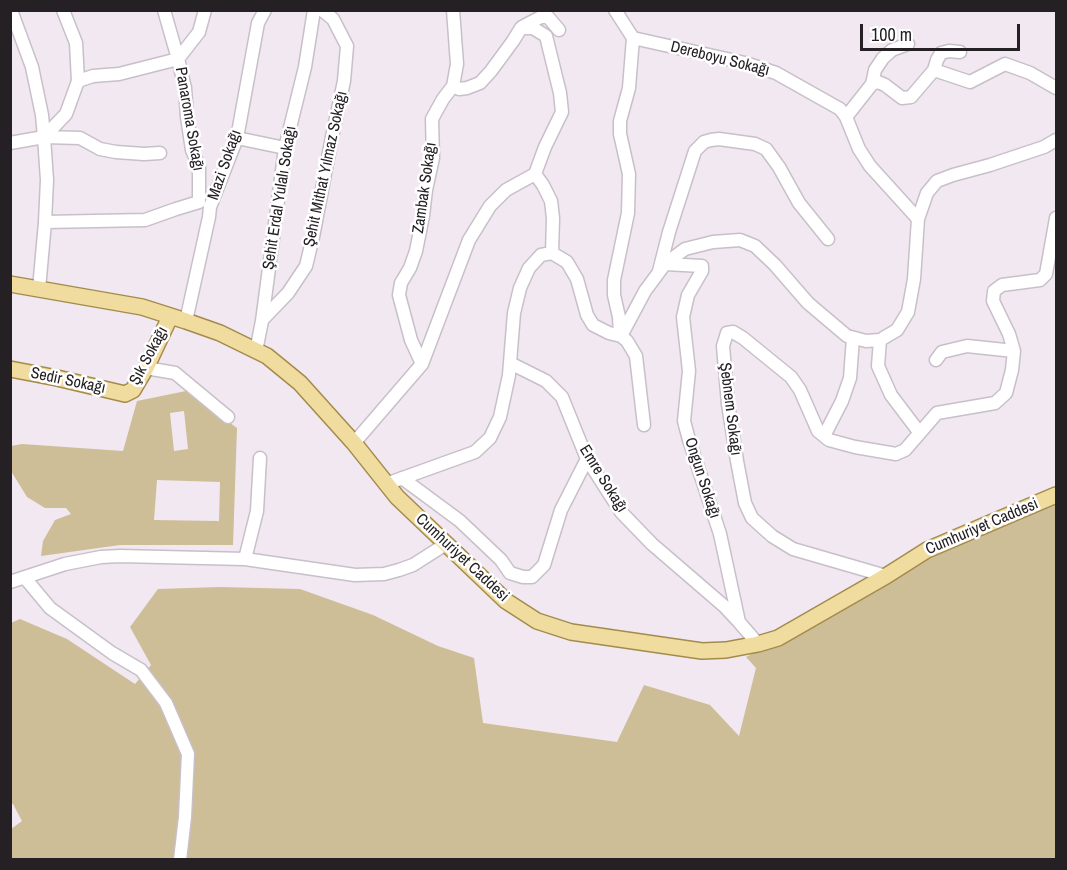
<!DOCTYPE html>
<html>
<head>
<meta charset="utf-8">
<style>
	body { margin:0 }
	#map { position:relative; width:1067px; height:870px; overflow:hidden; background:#f1e8f1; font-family:"Archivo Narrow",sans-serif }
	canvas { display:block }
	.frame { position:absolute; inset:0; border:12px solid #242024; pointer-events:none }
	.scale { position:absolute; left:860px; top:24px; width:160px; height:27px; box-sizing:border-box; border:3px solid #242024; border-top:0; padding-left:8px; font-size:18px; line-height:21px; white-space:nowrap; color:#242024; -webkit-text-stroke:4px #fff; paint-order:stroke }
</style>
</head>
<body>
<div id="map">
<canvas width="1067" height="870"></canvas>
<div class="frame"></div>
<div class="scale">100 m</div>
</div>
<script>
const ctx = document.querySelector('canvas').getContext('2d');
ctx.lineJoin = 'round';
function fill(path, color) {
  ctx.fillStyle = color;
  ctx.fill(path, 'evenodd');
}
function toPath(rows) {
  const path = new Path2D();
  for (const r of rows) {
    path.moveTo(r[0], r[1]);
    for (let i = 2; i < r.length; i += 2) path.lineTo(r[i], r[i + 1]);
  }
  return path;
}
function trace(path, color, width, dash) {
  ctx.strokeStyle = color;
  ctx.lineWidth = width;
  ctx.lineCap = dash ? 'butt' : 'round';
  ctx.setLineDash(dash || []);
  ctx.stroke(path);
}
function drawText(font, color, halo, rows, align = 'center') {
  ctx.font = font + ' "Archivo Narrow",sans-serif';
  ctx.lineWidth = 5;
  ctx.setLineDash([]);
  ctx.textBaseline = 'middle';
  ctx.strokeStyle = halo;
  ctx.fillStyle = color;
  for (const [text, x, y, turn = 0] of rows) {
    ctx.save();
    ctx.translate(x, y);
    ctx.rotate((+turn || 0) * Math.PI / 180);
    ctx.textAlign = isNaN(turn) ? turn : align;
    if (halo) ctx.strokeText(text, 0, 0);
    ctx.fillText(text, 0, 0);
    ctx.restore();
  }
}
const green = toPath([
	[186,391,237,428,233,545,120,545,41,556,43,541,55,520,71,514,66,508,45,508,27,497,11,471,11,446,22,444,123,451,137,401],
	[184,411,188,449,174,451,170,413],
	[157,480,220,482,219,521,154,520],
	[1056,495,1056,859,11,859,11,829,22,821,13,804,11,803,11,623,20,619,67,639,135,684,151,665,130,627,158,589,220,587,300,589,373,615,438,646,474,658,483,723,617,742,644,685,710,705,739,736,756,668,746,657,857,599,934,552]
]);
const minor = toPath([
	[11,10,32,67,42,115,44,137,47,180,45,222,39,289],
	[615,10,633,38,745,63,776,73,840,109,846,117,859,149,870,166,918,219],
	[522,27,541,17,548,17,559,30],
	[178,59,199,32,205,10],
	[934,70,970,82,1005,64,1030,73,1056,88],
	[78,81,93,76,119,74,178,59],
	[872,84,875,70,883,58,892,50,908,44],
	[453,86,459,89,467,88,480,83,491,71,513,41,521,28,533,28,546,36,560,93,562,112,545,147,535,174,543,185,551,201,553,218,552,253],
	[846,117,872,84,878,82,885,85,902,98,911,97,934,70,937,60,941,53,949,51,960,52],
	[44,137,66,114,78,81,76,43,63,10],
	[237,138,285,148],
	[10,143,44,137,80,138,100,149,116,152,144,154,160,153],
	[45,222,145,220,176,209,199,202,199,166,192,150,187,117,185,88,178,59,164,10],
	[665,264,702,266,702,271,688,295,683,317,689,371,684,421,689,440,720,534,739,622],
	[659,271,669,232,695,151,704,142,711,140,719,139,755,144,766,149,779,167,799,203,828,239],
	[262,320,288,293,306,266,313,237,332,137,344,81,347,46,333,19,322,10],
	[186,321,209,217,210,207,237,138,258,23,265,10],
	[620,335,619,317,614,295,614,280,628,213,629,174,620,134,620,121,629,88,633,38],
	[621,336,645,291,665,264,685,249,713,242,740,240,755,246,775,265,808,303,847,336,866,341,880,340,897,330,908,312,914,279,918,219,927,193,937,181,953,175,990,165,1044,147,1056,140],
	[880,340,878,366,891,395,919,432],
	[256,351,262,321,285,148,305,67,314,10],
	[936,360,942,352,967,346,1014,351],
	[510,363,546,381,562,397,587,459,621,512,652,544,724,606,739,622,758,644],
	[422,364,411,340,399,295,401,283,410,268,416,251,423,216,426,190,433,158,432,119,443,99,453,86,457,64,453,10],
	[146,368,175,373,228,417],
	[824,436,842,401,850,378,853,338],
	[354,443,422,364,469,240,490,206,506,190,535,174],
	[402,478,460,521,501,560,510,573,523,577,532,577,544,565,561,510,587,459],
	[386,484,475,452,490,438,500,417,509,375,514,313,520,288,529,268,541,255,552,253,567,262,577,279,587,315,593,325,609,333,621,336,627,341,636,356,644,425],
	[245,559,257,511,260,458],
	[886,576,793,549,772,536,752,518,745,503,737,461,728,404,723,346,727,333,733,332,743,338,791,377,800,390,818,431,829,440,855,447,896,454,905,450,937,413,995,403,1006,393,1012,370,1014,351,1009,334,993,301,994,291,1002,285,1040,280,1046,274,1056,218],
	[25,578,50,608,112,653,141,670,166,703,188,754,185,817,180,860],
	[10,582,65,564,101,557,120,556,245,559,355,575,384,574,399,570,413,565,446,544]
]);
const major = toPath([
	[10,284,142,307,186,321,220,333,267,356,300,383,354,443,397,497,506,601,537,621,571,632,702,651,726,650,758,644,778,638,886,576,927,550,1056,495],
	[10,369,57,378,125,394,133,390,146,368,170,317]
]);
const streetNames = [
	["Dereboyu Sokağı",720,59,14],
	["Panaroma Sokağı",189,119,80],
	["Mazi Sokağı",225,165,-71],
	["Şehit Mithat Yılmaz Sokağı",326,169,-78],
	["Zambak Sokağı",425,188,-82],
	["Şehit Erdal Yulalı Sokağı",280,198,-81],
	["Şık Sokağı",149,356,-62],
	["Sedir Sokağı",68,381,12],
	["Şebnem Sokağı",730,409,83],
	["Ongun Sokağı",702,478,72],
	["Emre Sokağı",603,479,58],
	["Cumhuriyet Caddesi",982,527,-23],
	["Cumhuriyet Caddesi",462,558,43]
];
fill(green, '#cdbe97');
trace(minor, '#c8c0c8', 15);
trace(major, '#a38b4c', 18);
trace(minor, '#fff', 12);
trace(major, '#f1dca0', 15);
drawText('16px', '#242024', '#fff', streetNames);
</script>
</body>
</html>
